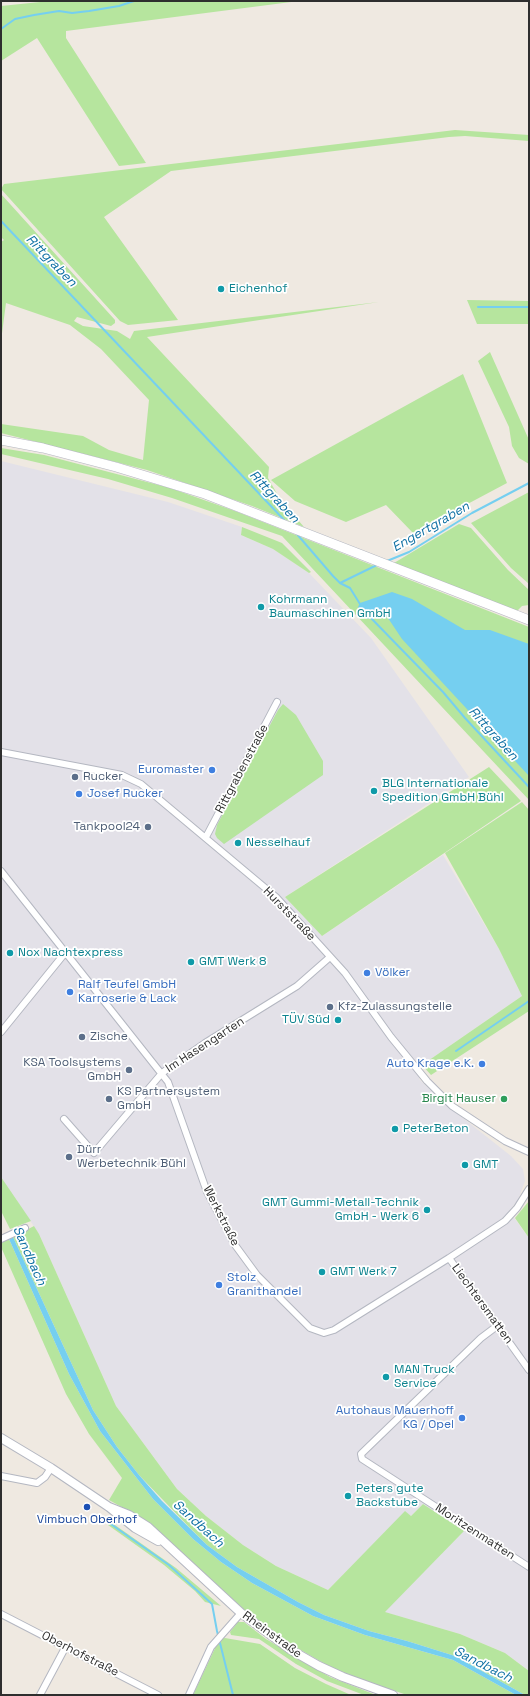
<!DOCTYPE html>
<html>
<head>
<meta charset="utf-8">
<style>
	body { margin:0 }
	#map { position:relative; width:530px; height:1696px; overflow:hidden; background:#efe9e1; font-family:"Space Grotesk",sans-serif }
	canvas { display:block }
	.frame { position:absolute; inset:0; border:2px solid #2e2e2e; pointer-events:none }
</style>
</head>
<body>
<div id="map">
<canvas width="530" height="1696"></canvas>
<div class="frame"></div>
</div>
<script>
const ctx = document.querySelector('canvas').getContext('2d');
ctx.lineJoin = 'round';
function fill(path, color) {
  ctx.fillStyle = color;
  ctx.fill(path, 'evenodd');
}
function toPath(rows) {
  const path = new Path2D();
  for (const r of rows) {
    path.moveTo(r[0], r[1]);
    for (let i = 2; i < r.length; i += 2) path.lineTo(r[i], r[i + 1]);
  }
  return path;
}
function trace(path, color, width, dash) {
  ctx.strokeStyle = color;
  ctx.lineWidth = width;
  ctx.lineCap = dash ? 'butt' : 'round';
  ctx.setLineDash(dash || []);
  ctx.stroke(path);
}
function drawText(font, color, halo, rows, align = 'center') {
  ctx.font = font + ' "Space Grotesk",sans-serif';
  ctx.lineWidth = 3.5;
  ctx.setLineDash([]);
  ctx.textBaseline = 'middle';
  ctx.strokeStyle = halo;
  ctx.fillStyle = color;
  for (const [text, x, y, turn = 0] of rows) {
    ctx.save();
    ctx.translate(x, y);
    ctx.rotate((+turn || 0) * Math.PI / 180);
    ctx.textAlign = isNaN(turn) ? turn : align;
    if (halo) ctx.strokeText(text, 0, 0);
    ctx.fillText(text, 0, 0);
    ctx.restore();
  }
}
const industrial = toPath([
	[1,461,168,502,242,527,241,535,273,549,309,573,371,638,469,777,285,897,322,936,443,855,499,949,522,996,422,1065,419,1079,444,1103,511,1156,523,1169,525,1181,518,1200,509,1211,529,1238,529,1671,505,1653,460,1634,384,1612,464,1531,423,1504,411,1516,405,1512,328,1590,276,1566,243,1545,206,1516,177,1489,116,1406,39,1234,1,1177]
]);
const green = toPath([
	[50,1,299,1,66,31,66,38,146,163,119,166,37,38,1,61,1,6],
	[455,130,529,135,529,141,465,136,449,137,171,171,104,217,178,320,128,325,120,321,1,189,4,184],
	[1,194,115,320,115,323,111,326,77,317,74,321,83,326,117,331,130,339,134,331,379,302,147,337,269,467,268,478,280,499,304,527,252,506,147,470,1,433,1,424,83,436,109,450,143,460,149,400,101,349,70,325,6,303,1,341,1,242,4,240,1,237],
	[467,300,529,301,529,324,477,324],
	[490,352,529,440,529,464,519,458,512,446,509,427,478,361],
	[463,374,507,483,413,533,386,505,346,522,295,501,271,480],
	[1,448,44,455,170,488,235,511,529,627,529,800,282,536,172,498,108,479,1,454],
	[529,492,529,584,511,568,471,523],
	[459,524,471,528,508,570,529,590,529,605,522,606,516,612,394,563],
	[242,527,282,543,311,572,309,573,273,549,241,535],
	[283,704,296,715,323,761,323,775,224,844,217,838,215,834,217,825,278,710],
	[489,767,521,801,322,936,285,897],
	[522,802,529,810,529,1011,431,1075,422,1065,522,996,499,949,445,853],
	[1,1177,31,1221,10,1229,1,1211],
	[529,1201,529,1238,515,1218],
	[34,1226,39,1234,116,1406,177,1489,206,1516,243,1545,276,1566,328,1590,405,1511,411,1516,423,1504,464,1531,385,1612,460,1634,505,1653,529,1671,529,1695,525,1695,455,1656,407,1641,369,1631,324,1615,298,1602,237,1567,207,1545,189,1527,139,1475,117,1447,93,1410,13,1237],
	[9,1239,69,1374,100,1431,153,1499,193,1539,221,1562,252,1583,313,1616,365,1635,453,1660,516,1695,407,1695,339,1672,280,1638,240,1607,145,1520,109,1500,122,1478,89,1434,66,1394,1,1247,1,1243],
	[105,1518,176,1568,221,1606,205,1602,195,1591,164,1565,108,1525],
	[238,1622,244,1622,266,1639,330,1677,376,1695,364,1695,327,1681,296,1664,259,1639,231,1635,230,1632],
	[225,1638,260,1644,295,1668,326,1684,351,1695,193,1695,217,1644,220,1639]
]);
const water = toPath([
	[392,592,412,599,465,630,490,630,529,644,529,776,402,639,388,618,378,609,368,619,358,607,360,603],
	[13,1237,93,1410,117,1447,139,1475,162,1501,207,1545,237,1567,298,1602,324,1615,369,1631,407,1641,455,1656,525,1695,516,1695,453,1660,365,1635,313,1616,252,1583,221,1562,193,1539,153,1499,100,1431,69,1374,9,1239]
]);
const stream = toPath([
	[1,29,15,19,34,15,59,11,72,13,89,11,119,6,134,1],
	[1,221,286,522],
	[478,307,529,307],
	[296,533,333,576,340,583,350,588,360,604],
	[387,561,409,552,472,513,529,483],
	[340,583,379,564],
	[369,616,443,692,465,718,529,787],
	[456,1051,529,1001],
	[108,1522,169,1565,212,1604,217,1631,233,1695]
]);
const minor = toPath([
	[1,752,122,775,141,784,276,897,345,973,391,1037,427,1081,452,1106,505,1141,529,1152],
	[206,837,277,702],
	[1,871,168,1082,207,1192,235,1245,257,1275,310,1328,324,1333,334,1330,449,1258,505,1221,517,1208,529,1189],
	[1,1032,65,953],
	[64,1119,94,1153,162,1073,205,1043,297,986,330,957],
	[1,1239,25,1228],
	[449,1258,529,1370],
	[497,1326,481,1338,361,1454,362,1459,529,1567],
	[1,1476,37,1483,45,1477,51,1468],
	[1,1614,158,1695],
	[40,1695,65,1648],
	[189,1695,211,1647,241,1613]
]);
const tertiary = toPath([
	[1,1438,51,1468,109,1507,135,1528,158,1541],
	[109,1507,129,1515,148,1527,241,1613,291,1650,319,1666,343,1677,393,1695]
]);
const secondary = toPath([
	[1,440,43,448,116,467,205,494,529,620]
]);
const markers = [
	[221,289,4,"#0f9aa8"],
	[261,607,4,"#0f9aa8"],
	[212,770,4,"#3f7fe0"],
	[75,777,4,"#5c6f8a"],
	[374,791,4,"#0f9aa8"],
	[79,794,4,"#3f7fe0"],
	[148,827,4,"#5c6f8a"],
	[238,843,4,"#0f9aa8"],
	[10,953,4,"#0f9aa8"],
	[191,962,4,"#0f9aa8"],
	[367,973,4,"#3f7fe0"],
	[70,992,4,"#3f7fe0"],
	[330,1007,4,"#5c6f8a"],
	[338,1020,4,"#0f9aa8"],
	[82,1037,4,"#5c6f8a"],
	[482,1064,4,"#3f7fe0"],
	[129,1070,4,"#5c6f8a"],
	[109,1099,4,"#5c6f8a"],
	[504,1099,4,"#2e9e5b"],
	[395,1129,4,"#0f9aa8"],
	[69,1157,4,"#5c6f8a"],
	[465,1165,4,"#0f9aa8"],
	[427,1210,4,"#0f9aa8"],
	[322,1272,4,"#0f9aa8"],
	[219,1285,4,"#3f7fe0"],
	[386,1377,4,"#0f9aa8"],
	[462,1418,4,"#3f7fe0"],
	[348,1496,4,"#0f9aa8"],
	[87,1507,4,"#1a4fb4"]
];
const cultureNames = [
	["Eichenhof",229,289],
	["Kohrmann",269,600],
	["Baumaschinen GmbH",269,614],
	["BLG Internationale",382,784],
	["Spedition GmbH Bühl",382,798],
	["Nesselhauf",246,843],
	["Nox Nachtexpress",18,953],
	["GMT Werk 8",199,962],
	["TÜV Süd",330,1020,"right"],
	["PeterBeton",403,1129],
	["GMT",473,1165],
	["GMT Gummi-Metall-Technik",419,1203,"right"],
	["GmbH - Werk 6",419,1217,"right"],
	["GMT Werk 7",330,1272],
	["MAN Truck",394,1370],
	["Service",394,1384],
	["Peters gute",356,1489],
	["Backstube",356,1503]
];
const streetNames = [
	["Rittgrabenstraße",242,769,-62],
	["Hurststraße",289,914,46],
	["Im Hasengarten",205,1045,-33],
	["Werkstraße",221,1216,63],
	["Liechtersmatten",482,1304,54],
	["Moritzenmatten",475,1532,33],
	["Rheinstraße",272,1635,36],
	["Oberhofstraße",80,1654,27]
];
const shopNames = [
	["Euromaster",204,770,"right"],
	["Josef Rucker",87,794],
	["Völker",375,973],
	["Ralf Teufel GmbH",78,985],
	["Karroserie & Lack",78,999],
	["Auto Krage e.K.",474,1064,"right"],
	["Stolz",227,1278],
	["Granithandel",227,1292],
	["Autohaus Mauerhoff",454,1411,"right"],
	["KG / Opel",454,1425,"right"]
];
const serviceNames = [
	["Rucker",83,777],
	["Tankpool24",140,827,"right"],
	["Kfz-Zulassungstelle",338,1007],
	["Zische",90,1037],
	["KSA Toolsystems",121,1063,"right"],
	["GmbH",121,1077,"right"],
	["KS Partnersystem",117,1092],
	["GmbH",117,1106],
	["Dürr",77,1150],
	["Werbetechnik Bühl",77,1164]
];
const leisureNames = [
	["Birgit Hauser",496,1099]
];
const transitNames = [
	["Vimbuch Oberhof",87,1520]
];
const waterNames = [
	["Rittgraben",51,261,46],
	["Rittgraben",274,497,47],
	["Engertgraben",431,527,-30],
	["Rittgraben",493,734,48],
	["Sandbach",29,1256,66],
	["Sandbach",198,1524,42],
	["Sandbach",483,1665,27]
];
fill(industrial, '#e3e1e8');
fill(green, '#b6e59e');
fill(water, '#75cff0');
trace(stream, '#75cff0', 2);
trace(minor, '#b4b7c1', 8);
trace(tertiary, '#b4b7c1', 10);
trace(secondary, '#b4b7c1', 10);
trace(minor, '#fff', 6);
trace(tertiary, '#fff', 8);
trace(secondary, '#fff', 9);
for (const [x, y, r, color] of markers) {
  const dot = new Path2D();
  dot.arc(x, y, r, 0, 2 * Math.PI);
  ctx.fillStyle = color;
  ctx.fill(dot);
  trace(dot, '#fff', 1.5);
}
drawText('12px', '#0d838f', '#fff', cultureNames, 'left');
drawText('12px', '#2e2e2e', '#fff', streetNames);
drawText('12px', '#366cbe', '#fff', shopNames, 'left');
drawText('12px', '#4e5e75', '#fff', serviceNames, 'left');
drawText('12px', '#27864d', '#fff', leisureNames, 'right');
drawText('12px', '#164399', '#fff', transitNames);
drawText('italic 13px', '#0d6fa3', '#fff', waterNames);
</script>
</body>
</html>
